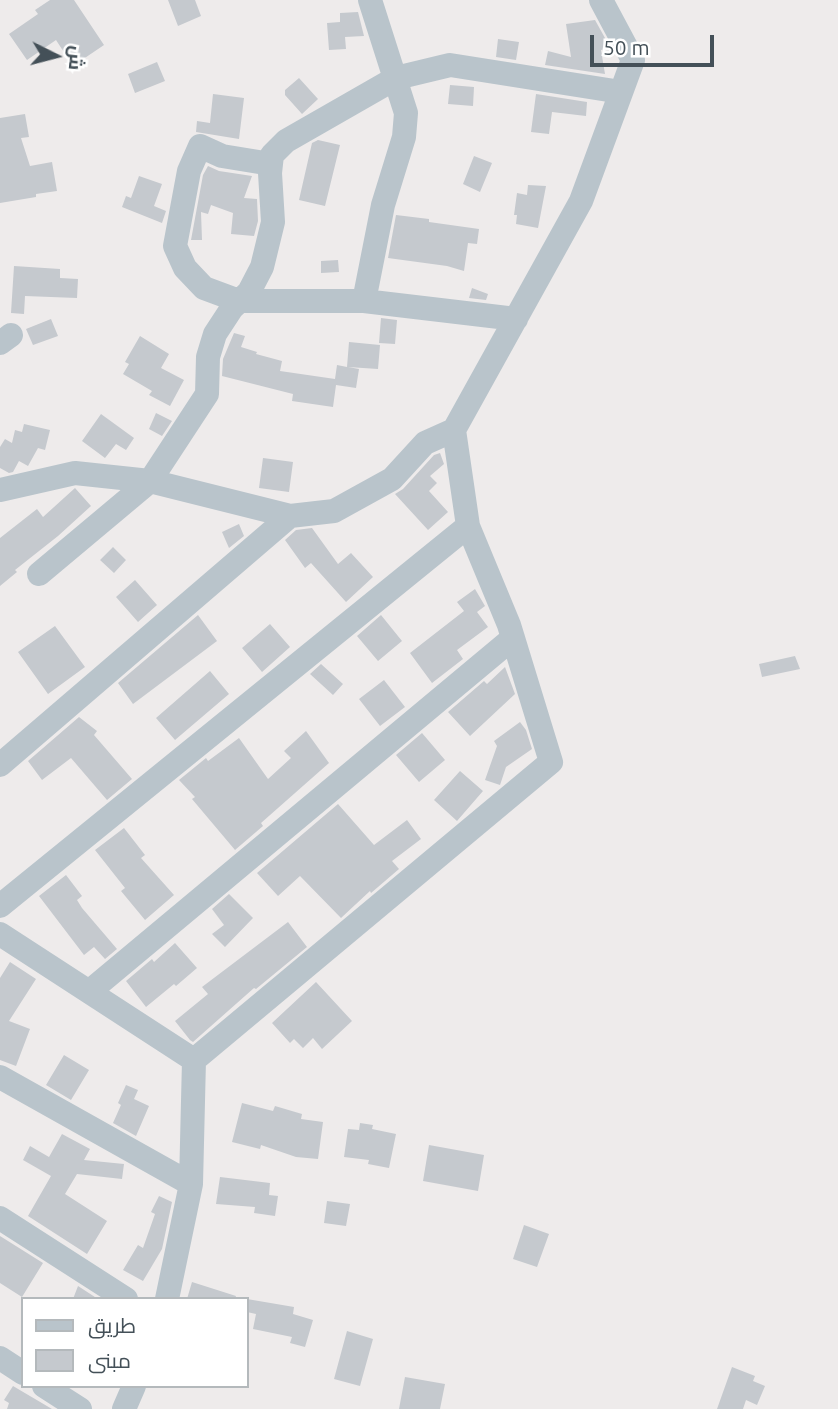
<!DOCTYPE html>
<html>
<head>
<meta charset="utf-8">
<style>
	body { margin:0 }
	#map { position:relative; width:838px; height:1409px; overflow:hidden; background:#eeebeb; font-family:Ubuntu,Cairo,sans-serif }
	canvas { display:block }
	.legend { position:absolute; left:21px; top:1297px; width:228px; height:91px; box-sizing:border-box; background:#fff; border:2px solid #b4b9bc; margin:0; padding:9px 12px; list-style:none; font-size:21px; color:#445058 }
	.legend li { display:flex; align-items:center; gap:14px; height:35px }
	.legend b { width:35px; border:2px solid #b4b9bc }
	.north { position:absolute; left:21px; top:21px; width:70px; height:70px; -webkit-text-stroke:5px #fff; paint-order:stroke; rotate:96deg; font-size:19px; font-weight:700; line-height:28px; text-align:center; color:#445058 }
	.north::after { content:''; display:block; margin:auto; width:24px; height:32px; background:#445058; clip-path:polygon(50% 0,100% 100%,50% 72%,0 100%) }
	.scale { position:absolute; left:590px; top:35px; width:124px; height:32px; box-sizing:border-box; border:4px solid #445058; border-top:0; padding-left:9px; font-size:21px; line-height:24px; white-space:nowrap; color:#445058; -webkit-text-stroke:5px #fff; paint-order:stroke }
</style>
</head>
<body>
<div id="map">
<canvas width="838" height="1409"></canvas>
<ul class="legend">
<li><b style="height:9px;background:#b9c4cb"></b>طريق</li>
<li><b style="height:19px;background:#c5c9ce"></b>مبنى</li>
</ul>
<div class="north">ش</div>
<div class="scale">50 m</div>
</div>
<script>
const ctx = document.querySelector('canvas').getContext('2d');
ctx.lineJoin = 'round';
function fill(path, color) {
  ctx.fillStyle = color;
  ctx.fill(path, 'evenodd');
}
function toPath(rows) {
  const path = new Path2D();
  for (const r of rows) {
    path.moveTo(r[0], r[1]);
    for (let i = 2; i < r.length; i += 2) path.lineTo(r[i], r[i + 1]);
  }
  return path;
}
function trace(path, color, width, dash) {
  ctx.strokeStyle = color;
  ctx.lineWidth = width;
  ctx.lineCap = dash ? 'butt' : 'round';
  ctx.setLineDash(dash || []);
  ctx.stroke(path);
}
const building = toPath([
	[50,0,74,0,104,45,73,66,56,40,27,60,9,34,38,14,35,10],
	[168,0,195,0,201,16,178,26],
	[358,12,364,36,345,37,346,49,329,50,327,23,340,22,340,13],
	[595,20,605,38,606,49,601,50,605,74,545,65,548,51,571,57,566,24],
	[498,39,519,42,516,60,496,57],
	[157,62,165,81,135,93,128,74],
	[299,78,318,99,302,114,285,95,285,90],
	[450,85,474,87,473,106,448,104],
	[213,94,244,98,239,139,196,132,197,121,210,123],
	[536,94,587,102,586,116,552,112,549,134,531,132],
	[25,114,29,137,21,138,30,166,52,162,57,191,36,194,36,197,0,203,0,118],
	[318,140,340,145,325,206,299,200,312,143],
	[474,156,492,163,480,192,463,184],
	[208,166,219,171,252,176,244,198,257,199,258,221,254,236,231,234,233,213,211,205,208,214,201,212,202,240,191,240,203,175],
	[139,176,162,184,154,206,166,211,162,223,122,207,126,196,131,198],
	[528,185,546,186,538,228,516,224,517,215,514,215,517,193,527,195],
	[396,215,429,219,429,222,479,229,477,244,468,243,464,271,447,266,388,258],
	[338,260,339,272,321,273,321,261],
	[14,266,60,269,60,278,78,279,77,298,25,296,24,314,11,313],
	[472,288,488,294,486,300,469,298],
	[381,318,397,320,395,344,379,343],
	[51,319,58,336,33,345,26,329],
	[234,333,245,336,241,347,257,352,256,354,282,361,280,371,335,379,337,365,347,367,349,342,380,345,378,369,348,367,359,369,356,388,336,385,333,407,292,401,293,394,222,376,223,359],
	[140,336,169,354,161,368,184,380,170,406,149,395,152,391,123,374,129,364,125,362],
	[156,413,172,421,162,436,149,429],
	[101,414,134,438,126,450,116,444,105,458,82,441],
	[24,424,50,430,45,450,38,448,28,466,19,461,13,472,9,473,0,468,0,447,5,439,12,443,15,430,22,432],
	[440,453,444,464,430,476,437,483,429,491,448,512,428,530,395,494,403,489,434,455],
	[263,458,293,462,289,492,259,488],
	[75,488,91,506,58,536,15,570,17,572,0,586,0,538,37,509,43,517],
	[239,524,244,536,229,548,222,532],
	[312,528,338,564,351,553,373,577,346,602,311,563,305,568,285,540,296,530],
	[113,547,126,560,114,573,100,560],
	[135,580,157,605,138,622,116,597],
	[475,589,485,606,477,612,488,627,457,650,463,659,432,683,410,653,464,611,457,602],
	[198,615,217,641,133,704,118,683],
	[381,615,402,641,378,661,357,636],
	[270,624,290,647,262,672,242,648],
	[55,626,85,667,48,694,18,652],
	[795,656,800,669,762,677,759,664],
	[321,664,343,684,333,695,310,674],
	[505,667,515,694,470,736,448,712,484,681,487,684],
	[210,671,229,694,175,740,156,718],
	[384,680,405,707,380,726,359,699],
	[79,717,97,731,94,735,132,779,107,800,71,758,42,780,28,761],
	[520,722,526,730,532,749,506,767,500,785,485,780,497,746,494,741],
	[306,731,329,763,261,823,263,826,235,850,192,799,195,797,179,780,206,758,208,761,239,738,268,779,291,758,284,751],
	[422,733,445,760,419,782,396,755],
	[460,771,483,791,457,821,434,800],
	[338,804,374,845,407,820,421,839,392,861,399,869,371,893,370,891,341,918,300,876,278,896,257,873],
	[124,828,145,855,141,858,174,895,145,920,121,891,125,888,95,850],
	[66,875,82,896,77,900,82,908,117,949,105,959,94,947,84,955,39,896],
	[229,894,253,918,225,947,212,934,224,925,212,909],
	[288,922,307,947,256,989,254,988,193,1042,190,1040,175,1021,208,994,202,987],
	[175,943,197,968,176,986,174,984,146,1007,126,981,152,959,154,962],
	[10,962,36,979,9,1021,30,1029,16,1066,0,1060,0,978],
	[316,982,352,1021,322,1049,313,1038,303,1048,294,1039,290,1043,272,1023],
	[64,1055,89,1070,71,1100,46,1085],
	[126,1085,138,1090,134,1099,149,1106,136,1136,113,1123,121,1105,118,1103],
	[242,1103,273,1111,275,1106,302,1114,301,1119,323,1122,318,1159,296,1157,261,1145,260,1149,232,1142],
	[360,1123,373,1125,372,1129,396,1134,389,1168,368,1164,369,1160,344,1157,348,1129,359,1130],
	[62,1134,90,1149,84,1160,124,1164,122,1179,77,1174,65,1194,107,1221,87,1254,28,1216,51,1176,23,1160,30,1146,49,1157],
	[429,1145,484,1155,478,1191,423,1181],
	[220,1177,270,1183,269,1195,278,1196,275,1216,254,1213,255,1207,216,1204],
	[159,1196,172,1202,162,1249,143,1281,123,1270,138,1245,143,1248,155,1214,151,1212],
	[327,1201,350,1204,346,1226,324,1223],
	[524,1225,549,1234,537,1267,513,1259],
	[0,1236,43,1263,22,1297,0,1283],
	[192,1282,236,1296,235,1299,187,1299],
	[78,1286,98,1299,73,1299],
	[247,1299,294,1307,293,1314,313,1320,305,1347,290,1343,292,1337,253,1329,256,1314,247,1312],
	[347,1331,373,1339,360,1386,334,1379],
	[732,1367,755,1376,753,1381,765,1386,757,1405,746,1400,743,1409,717,1409],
	[405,1377,445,1384,440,1409,399,1409],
	[13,1386,52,1409,7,1409,9,1403,4,1400]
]);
const minor = toPath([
	[271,164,222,156,200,146,189,171,175,246,185,268,204,288,239,301,364,301,516,319],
	[364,301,383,205,404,137,406,113,370,0],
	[0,343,11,335],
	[454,430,581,201,633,60,601,0],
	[0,490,75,473,150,481,290,516],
	[39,574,150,481,207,394,208,357,215,334,232,308,249,292,262,267,273,222,270,173,272,155,286,141,396,78,450,65,621,92],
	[0,765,290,516,334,511,392,479,425,443,454,430,468,526,509,625,551,762,194,1060,191,1184,167,1299],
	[0,906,468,526],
	[0,934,194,1060],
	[90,991,513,638],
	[0,1077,191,1184],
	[0,1218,126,1299],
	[0,1358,23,1373],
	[44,1386,80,1409],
	[124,1409,134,1386]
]);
fill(building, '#c5c9ce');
trace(minor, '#b9c4cb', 24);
</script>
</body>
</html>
